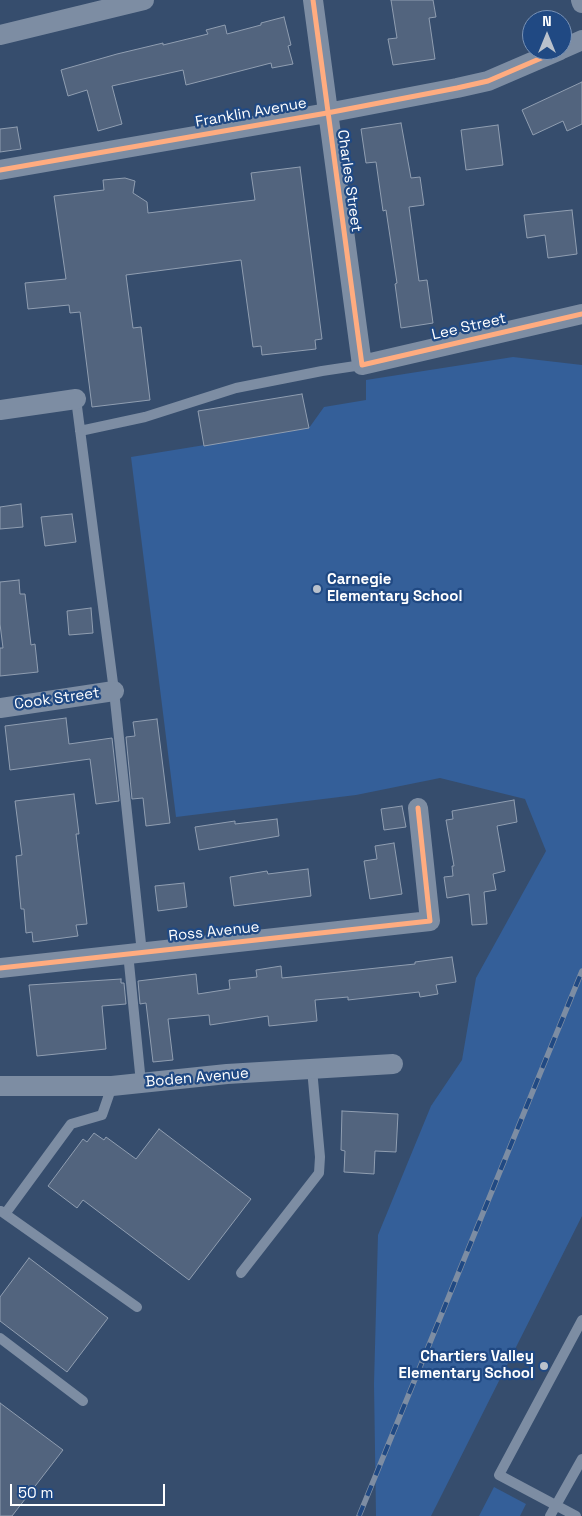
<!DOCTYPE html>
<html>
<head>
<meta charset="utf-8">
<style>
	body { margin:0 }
	#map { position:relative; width:582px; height:1516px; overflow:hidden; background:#364d6d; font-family:"Space Grotesk",sans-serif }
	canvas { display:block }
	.north { position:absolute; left:522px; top:10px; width:50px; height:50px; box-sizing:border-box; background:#204983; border:1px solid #7992b5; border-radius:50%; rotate:0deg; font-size:14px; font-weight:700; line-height:20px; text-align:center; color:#fff }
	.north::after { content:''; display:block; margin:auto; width:18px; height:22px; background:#b9c1cc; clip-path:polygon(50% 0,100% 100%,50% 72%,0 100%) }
	.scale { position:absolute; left:10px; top:1484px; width:155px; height:22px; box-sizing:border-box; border:2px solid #fff; border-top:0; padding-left:6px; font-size:15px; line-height:18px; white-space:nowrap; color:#fff; -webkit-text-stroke:4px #204983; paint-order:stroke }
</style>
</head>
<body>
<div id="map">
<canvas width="582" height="1516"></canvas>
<div class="north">N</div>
<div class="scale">50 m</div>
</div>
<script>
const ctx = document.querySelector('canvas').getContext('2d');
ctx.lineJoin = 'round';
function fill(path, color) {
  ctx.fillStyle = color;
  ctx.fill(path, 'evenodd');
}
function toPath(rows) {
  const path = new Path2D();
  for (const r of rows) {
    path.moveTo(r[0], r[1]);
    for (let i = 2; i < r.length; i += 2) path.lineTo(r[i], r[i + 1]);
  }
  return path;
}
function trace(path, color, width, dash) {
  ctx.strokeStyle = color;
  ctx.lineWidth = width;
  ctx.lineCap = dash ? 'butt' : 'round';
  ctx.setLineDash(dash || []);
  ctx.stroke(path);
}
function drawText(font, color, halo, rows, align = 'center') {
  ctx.font = font + ' "Space Grotesk",sans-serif';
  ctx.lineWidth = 4.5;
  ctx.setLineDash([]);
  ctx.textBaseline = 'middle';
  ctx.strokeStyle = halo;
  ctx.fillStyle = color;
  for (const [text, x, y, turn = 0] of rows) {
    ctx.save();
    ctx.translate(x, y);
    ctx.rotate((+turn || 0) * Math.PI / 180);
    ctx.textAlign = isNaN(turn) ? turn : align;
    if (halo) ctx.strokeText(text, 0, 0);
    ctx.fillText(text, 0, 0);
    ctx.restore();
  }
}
const green = toPath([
	[513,357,582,365,582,1216,431,1516,376,1516,374,1384,378,1235,431,1106,462,1060,476,978,546,851,525,799,440,778,356,795,176,817,131,457,309,428,324,407,366,400,366,380],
	[494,1487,526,1504,520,1516,479,1516]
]);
const building = toPath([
	[391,0,433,0,436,17,429,18,435,59,393,65,388,39,397,38,391,0],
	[284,17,291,45,288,46,293,64,272,68,271,63,186,85,183,70,112,86,122,124,98,131,87,90,68,96,61,70,117,54,163,43,163,45,208,34,206,30,225,25,227,34,261,25,261,23,284,17],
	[582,82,582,124,567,131,563,121,533,135,522,110,582,82],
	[401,123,411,178,420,177,424,205,409,207,419,281,427,280,433,323,401,328,395,284,397,283,386,210,383,211,376,162,366,163,361,129,401,123],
	[498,125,503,165,466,170,461,130,498,125],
	[17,127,21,149,0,152,0,129,17,127],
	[300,167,322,339,315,340,316,349,262,355,261,346,253,347,241,260,126,275,133,328,141,327,150,400,92,407,80,312,70,313,69,305,28,309,25,283,66,279,54,196,104,190,103,180,125,178,135,181,133,193,147,202,148,213,255,200,251,173,300,167],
	[572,210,577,254,548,258,545,235,527,238,524,215,572,210],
	[302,394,309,428,204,446,198,411,302,394],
	[21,504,23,527,0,529,0,507,21,504],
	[72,514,76,542,45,546,41,517,72,514],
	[19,580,20,594,25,594,31,645,35,644,38,672,0,676,0,648,3,648,0,624,0,582,19,580],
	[91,608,93,633,69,635,67,611,91,608],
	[66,718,69,744,112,738,119,801,96,804,90,759,10,770,5,726,66,718],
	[157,719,170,823,146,826,143,798,132,799,126,737,135,736,133,722,157,719],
	[74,794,79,834,76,834,87,924,76,925,78,936,33,942,32,932,26,933,24,909,21,909,16,856,22,855,15,801,74,794],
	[514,800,517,822,497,826,505,871,493,874,496,890,484,892,487,924,472,925,469,894,447,898,444,877,453,876,452,866,454,866,446,820,453,819,452,811,514,800],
	[402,806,406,827,384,830,381,809,402,806],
	[277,819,279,836,199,850,195,827,235,821,235,824,277,819],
	[394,843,402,894,370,899,364,861,377,859,375,846,394,843],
	[308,869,311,896,234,906,230,877,267,871,268,874,308,869],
	[184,883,187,907,158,911,155,886,184,883],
	[452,957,456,982,436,985,438,994,420,997,419,992,348,1000,348,997,315,1000,317,1021,269,1026,268,1016,210,1025,209,1015,168,1019,173,1060,153,1062,146,1003,140,1004,138,981,196,974,198,994,230,989,229,980,257,977,256,970,281,966,282,978,415,964,415,962,452,957],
	[121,979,121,983,124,983,126,1004,102,1006,106,1049,37,1056,29,985,121,979],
	[342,1111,398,1114,396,1152,375,1151,374,1174,344,1172,345,1151,341,1150,342,1111],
	[159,1129,251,1199,189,1280,83,1200,77,1208,48,1186,83,1139,87,1142,94,1133,104,1140,106,1137,136,1159,159,1129],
	[29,1258,108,1318,67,1372,0,1321,0,1297,29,1258],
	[0,1403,63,1450,12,1516,0,1516,0,1403]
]);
const lane = toPath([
	[76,399,114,691,142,953],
	[80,431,145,417,236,388,322,371,362,365],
	[128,953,141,1083],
	[1,1211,137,1307],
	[5,1214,71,1124,102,1115,112,1086],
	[241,1273,319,1173,320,1157,312,1069],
	[0,1338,83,1401],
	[550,1516,582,1459],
	[576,1516,499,1475,582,1320]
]);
const street = toPath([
	[313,0,362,365,582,314],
	[581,0,582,3],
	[0,35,144,0],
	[562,49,582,40],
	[0,170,327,113,457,88,488,81,560,50],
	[0,410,76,399],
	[0,708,114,691],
	[0,968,430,921,418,808],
	[0,1086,112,1086,227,1074,393,1064]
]);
const rail = toPath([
	[359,1516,582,971]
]);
const cycleway = toPath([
	[313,0,362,365,582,314],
	[0,170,327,113,457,88,488,81,560,50],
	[0,968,430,921,418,808]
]);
const markers = [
	[317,589,5,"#b9c1cc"],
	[544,1366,5,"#b9c1cc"]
];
const streetNames = [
	["Franklin Avenue",251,113,-10],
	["Charles Street",349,181,82],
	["Lee Street",469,327,-13],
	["Cook Street",57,699,-8],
	["Ross Avenue",214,932,-6],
	["Boden Avenue",197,1078,-5]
];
const poiNames = [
	["Carnegie",327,580],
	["Elementary School",327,597],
	["Chartiers Valley",534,1357,"right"],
	["Elementary School",534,1374,"right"]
];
fill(green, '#345f99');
fill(building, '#52647e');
trace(building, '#909eb1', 1);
trace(lane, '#7d8da3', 10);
trace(street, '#7d8da3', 20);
trace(rail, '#7d8da3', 5.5);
trace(rail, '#204983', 4, [11]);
trace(cycleway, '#ffac80', 5);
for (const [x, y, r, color] of markers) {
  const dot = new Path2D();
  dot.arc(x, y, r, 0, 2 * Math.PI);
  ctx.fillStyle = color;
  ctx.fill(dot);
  trace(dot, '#204983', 2);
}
drawText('15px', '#fff', '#204983', streetNames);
drawText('bold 15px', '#fff', '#204983', poiNames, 'left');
</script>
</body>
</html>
